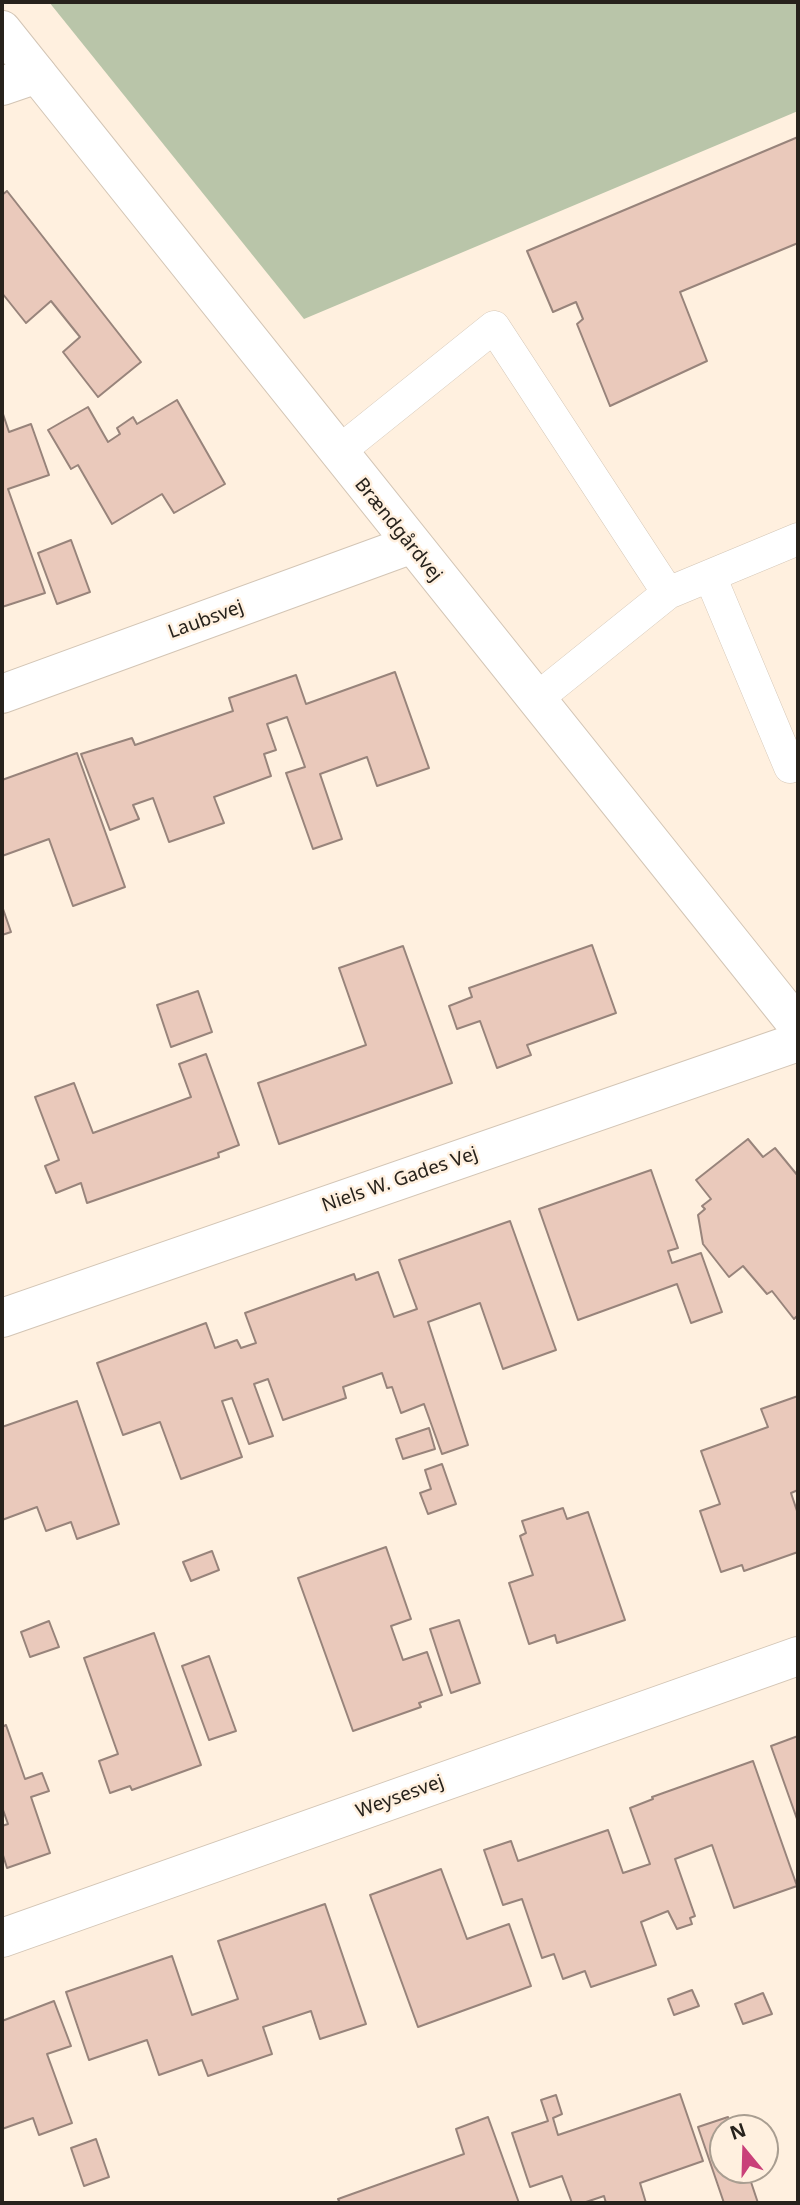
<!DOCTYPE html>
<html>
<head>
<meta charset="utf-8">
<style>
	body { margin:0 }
	#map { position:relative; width:800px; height:2205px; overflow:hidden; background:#fff0df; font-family:"Noto Sans",sans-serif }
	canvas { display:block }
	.frame { position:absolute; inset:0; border:4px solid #27221c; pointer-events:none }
	.north { position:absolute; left:709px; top:2114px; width:70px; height:70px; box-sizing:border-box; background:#fff0df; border:2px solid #a99e91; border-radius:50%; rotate:341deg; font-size:19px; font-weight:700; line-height:28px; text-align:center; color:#27221c }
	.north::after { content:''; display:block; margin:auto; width:24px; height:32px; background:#c94079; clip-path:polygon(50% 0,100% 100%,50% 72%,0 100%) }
</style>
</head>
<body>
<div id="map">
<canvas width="800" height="2205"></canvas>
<div class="frame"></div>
<div class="north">N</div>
</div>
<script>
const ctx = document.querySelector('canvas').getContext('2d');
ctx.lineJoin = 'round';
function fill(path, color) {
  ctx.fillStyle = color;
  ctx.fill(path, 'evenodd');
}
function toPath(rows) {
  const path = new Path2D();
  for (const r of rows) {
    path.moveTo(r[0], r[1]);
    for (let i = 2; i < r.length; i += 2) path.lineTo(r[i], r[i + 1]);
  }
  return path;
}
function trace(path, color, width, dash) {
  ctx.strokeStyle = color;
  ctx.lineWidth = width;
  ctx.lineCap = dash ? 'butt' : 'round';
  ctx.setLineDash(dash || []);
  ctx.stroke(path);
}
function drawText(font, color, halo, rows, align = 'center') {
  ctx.font = font + ' "Noto Sans",sans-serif';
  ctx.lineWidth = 5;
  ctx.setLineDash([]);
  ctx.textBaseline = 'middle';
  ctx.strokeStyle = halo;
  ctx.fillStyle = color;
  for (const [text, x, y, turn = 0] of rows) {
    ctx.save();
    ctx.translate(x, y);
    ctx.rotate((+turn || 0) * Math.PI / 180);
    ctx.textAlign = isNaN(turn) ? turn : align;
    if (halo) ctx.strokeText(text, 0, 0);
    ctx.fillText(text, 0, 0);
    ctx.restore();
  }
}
const green = toPath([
	[49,2,798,2,798,111,304,319]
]);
const building = toPath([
	[798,137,798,243,680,292,707,361,610,406,577,324,583,319,576,302,553,312,527,251,798,137],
	[7,191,141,362,98,397,63,352,80,337,51,301,26,323,2,293,2,195,7,191],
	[177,400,225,484,174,513,162,494,112,524,78,465,71,469,48,430,88,407,108,442,120,434,117,428,133,417,137,424,177,400],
	[2,411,9,432,31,424,49,475,8,489,45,593,2,607,2,411],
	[71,540,90,592,57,604,38,553,71,540],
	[395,672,429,768,377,786,367,757,320,774,342,839,313,849,286,773,305,767,287,717,267,724,276,750,264,754,271,776,214,797,224,823,169,842,153,798,133,805,139,819,110,830,81,754,132,738,135,745,233,711,229,698,296,675,306,704,395,672],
	[77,753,125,887,73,906,49,839,2,856,2,780,77,753],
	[2,906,11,932,2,935,2,906],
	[592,945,616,1013,527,1045,531,1055,497,1068,480,1021,457,1029,449,1006,472,997,469,988,592,945],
	[403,946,452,1083,279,1144,258,1083,366,1045,339,968,403,946],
	[198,991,212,1032,171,1047,157,1005,198,991],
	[206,1054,239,1145,218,1153,219,1157,87,1203,81,1183,56,1193,45,1166,59,1160,35,1097,74,1083,93,1133,191,1097,179,1064,206,1054],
	[748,1139,763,1157,775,1148,798,1176,798,1315,794,1319,772,1291,767,1294,743,1266,729,1277,703,1244,698,1215,705,1209,702,1206,711,1199,696,1180,748,1139],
	[651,1170,678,1248,668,1251,672,1263,701,1253,722,1312,691,1323,677,1284,578,1320,539,1209,651,1170],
	[510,1221,556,1350,503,1369,480,1303,428,1322,468,1445,442,1454,424,1404,401,1413,392,1387,387,1388,382,1373,343,1387,346,1398,283,1420,268,1379,254,1384,273,1436,249,1444,232,1398,222,1401,242,1457,181,1479,160,1422,123,1435,97,1363,206,1323,215,1348,237,1340,241,1348,256,1343,245,1313,354,1274,356,1280,378,1272,394,1317,417,1309,399,1260,510,1221],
	[798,1396,798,1490,791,1493,798,1514,798,1552,744,1571,742,1565,721,1572,700,1511,720,1504,701,1451,768,1427,761,1409,798,1396],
	[77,1401,119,1524,77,1539,71,1522,46,1531,37,1507,2,1520,2,1427,77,1401],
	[429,1428,435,1449,403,1459,396,1439,429,1428],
	[442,1464,456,1504,428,1514,420,1493,431,1489,425,1470,442,1464],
	[563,1508,567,1519,588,1512,625,1620,557,1643,555,1635,529,1644,509,1583,533,1575,520,1536,526,1533,522,1521,563,1508],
	[386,1547,411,1619,391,1626,403,1660,427,1652,442,1695,419,1703,421,1707,353,1731,298,1578,386,1547],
	[212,1551,219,1570,191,1581,183,1562,212,1551],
	[459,1620,480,1683,451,1693,430,1629,459,1620],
	[49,1621,59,1647,30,1657,21,1632,49,1621],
	[154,1633,201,1765,132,1790,130,1786,110,1793,99,1761,118,1754,84,1658,154,1633],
	[209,1656,236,1731,209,1740,182,1666,209,1656],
	[6,1725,25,1779,42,1773,49,1791,31,1797,50,1853,7,1868,2,1852,2,1826,8,1824,2,1807,2,1727,6,1725],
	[798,1736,798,1819,797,1819,771,1746,798,1736],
	[753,1761,797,1886,734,1908,712,1845,675,1859,695,1916,690,1918,692,1924,677,1929,668,1911,641,1922,656,1965,591,1987,585,1971,563,1979,554,1954,542,1958,522,1899,503,1905,484,1850,511,1841,518,1861,608,1830,623,1873,650,1864,630,1808,653,1799,652,1797,753,1761],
	[441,1869,467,1939,509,1924,531,1986,418,2027,370,1895,441,1869],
	[325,1904,366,2024,320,2039,311,2011,263,2027,272,2054,208,2076,202,2060,159,2075,147,2040,89,2060,66,1992,172,1956,192,2015,238,1999,218,1941,325,1904],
	[692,1990,699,2006,674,2015,668,1999,692,1990],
	[763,1993,772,2014,743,2024,735,2004,763,1993],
	[54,2001,71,2046,47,2054,72,2123,39,2135,33,2118,2,2129,2,2021,54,2001],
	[680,2094,703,2161,640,2183,646,2203,606,2203,604,2196,583,2203,572,2203,562,2176,530,2187,512,2133,548,2121,541,2100,556,2095,562,2114,553,2118,558,2135,680,2094],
	[488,2117,519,2203,340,2203,338,2199,464,2154,456,2129,488,2117],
	[728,2117,732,2128,723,2128,723,2170,747,2170,758,2203,724,2203,698,2127,728,2117],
	[96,2139,109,2177,84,2186,71,2148,96,2139]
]);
const service = toPath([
	[337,453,494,327,668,593],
	[710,576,790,767,798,761],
	[535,700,668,593,798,539]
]);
const minor = toPath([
	[2,86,37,74],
	[2,694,410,545],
	[2,1318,798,1042],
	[2,1938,798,1656]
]);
const tertiary = toPath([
	[2,30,798,1026]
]);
const streetNames = [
	["Brændgårdvej",398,530,51],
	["Laubsvej",206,620,-20],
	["Niels W. Gades Vej",400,1180,-19],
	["Weysesvej",400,1797,-20]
];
fill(green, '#b9c5a9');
fill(building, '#eac9bb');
trace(building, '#98847b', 2);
trace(service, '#d3c5b5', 33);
trace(minor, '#d3c5b5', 40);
trace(tertiary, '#d3c5b5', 40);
trace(service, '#fff', 32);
trace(minor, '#fff', 38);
trace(tertiary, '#fff', 38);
drawText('19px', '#27221c', '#fff0df', streetNames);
</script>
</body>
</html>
